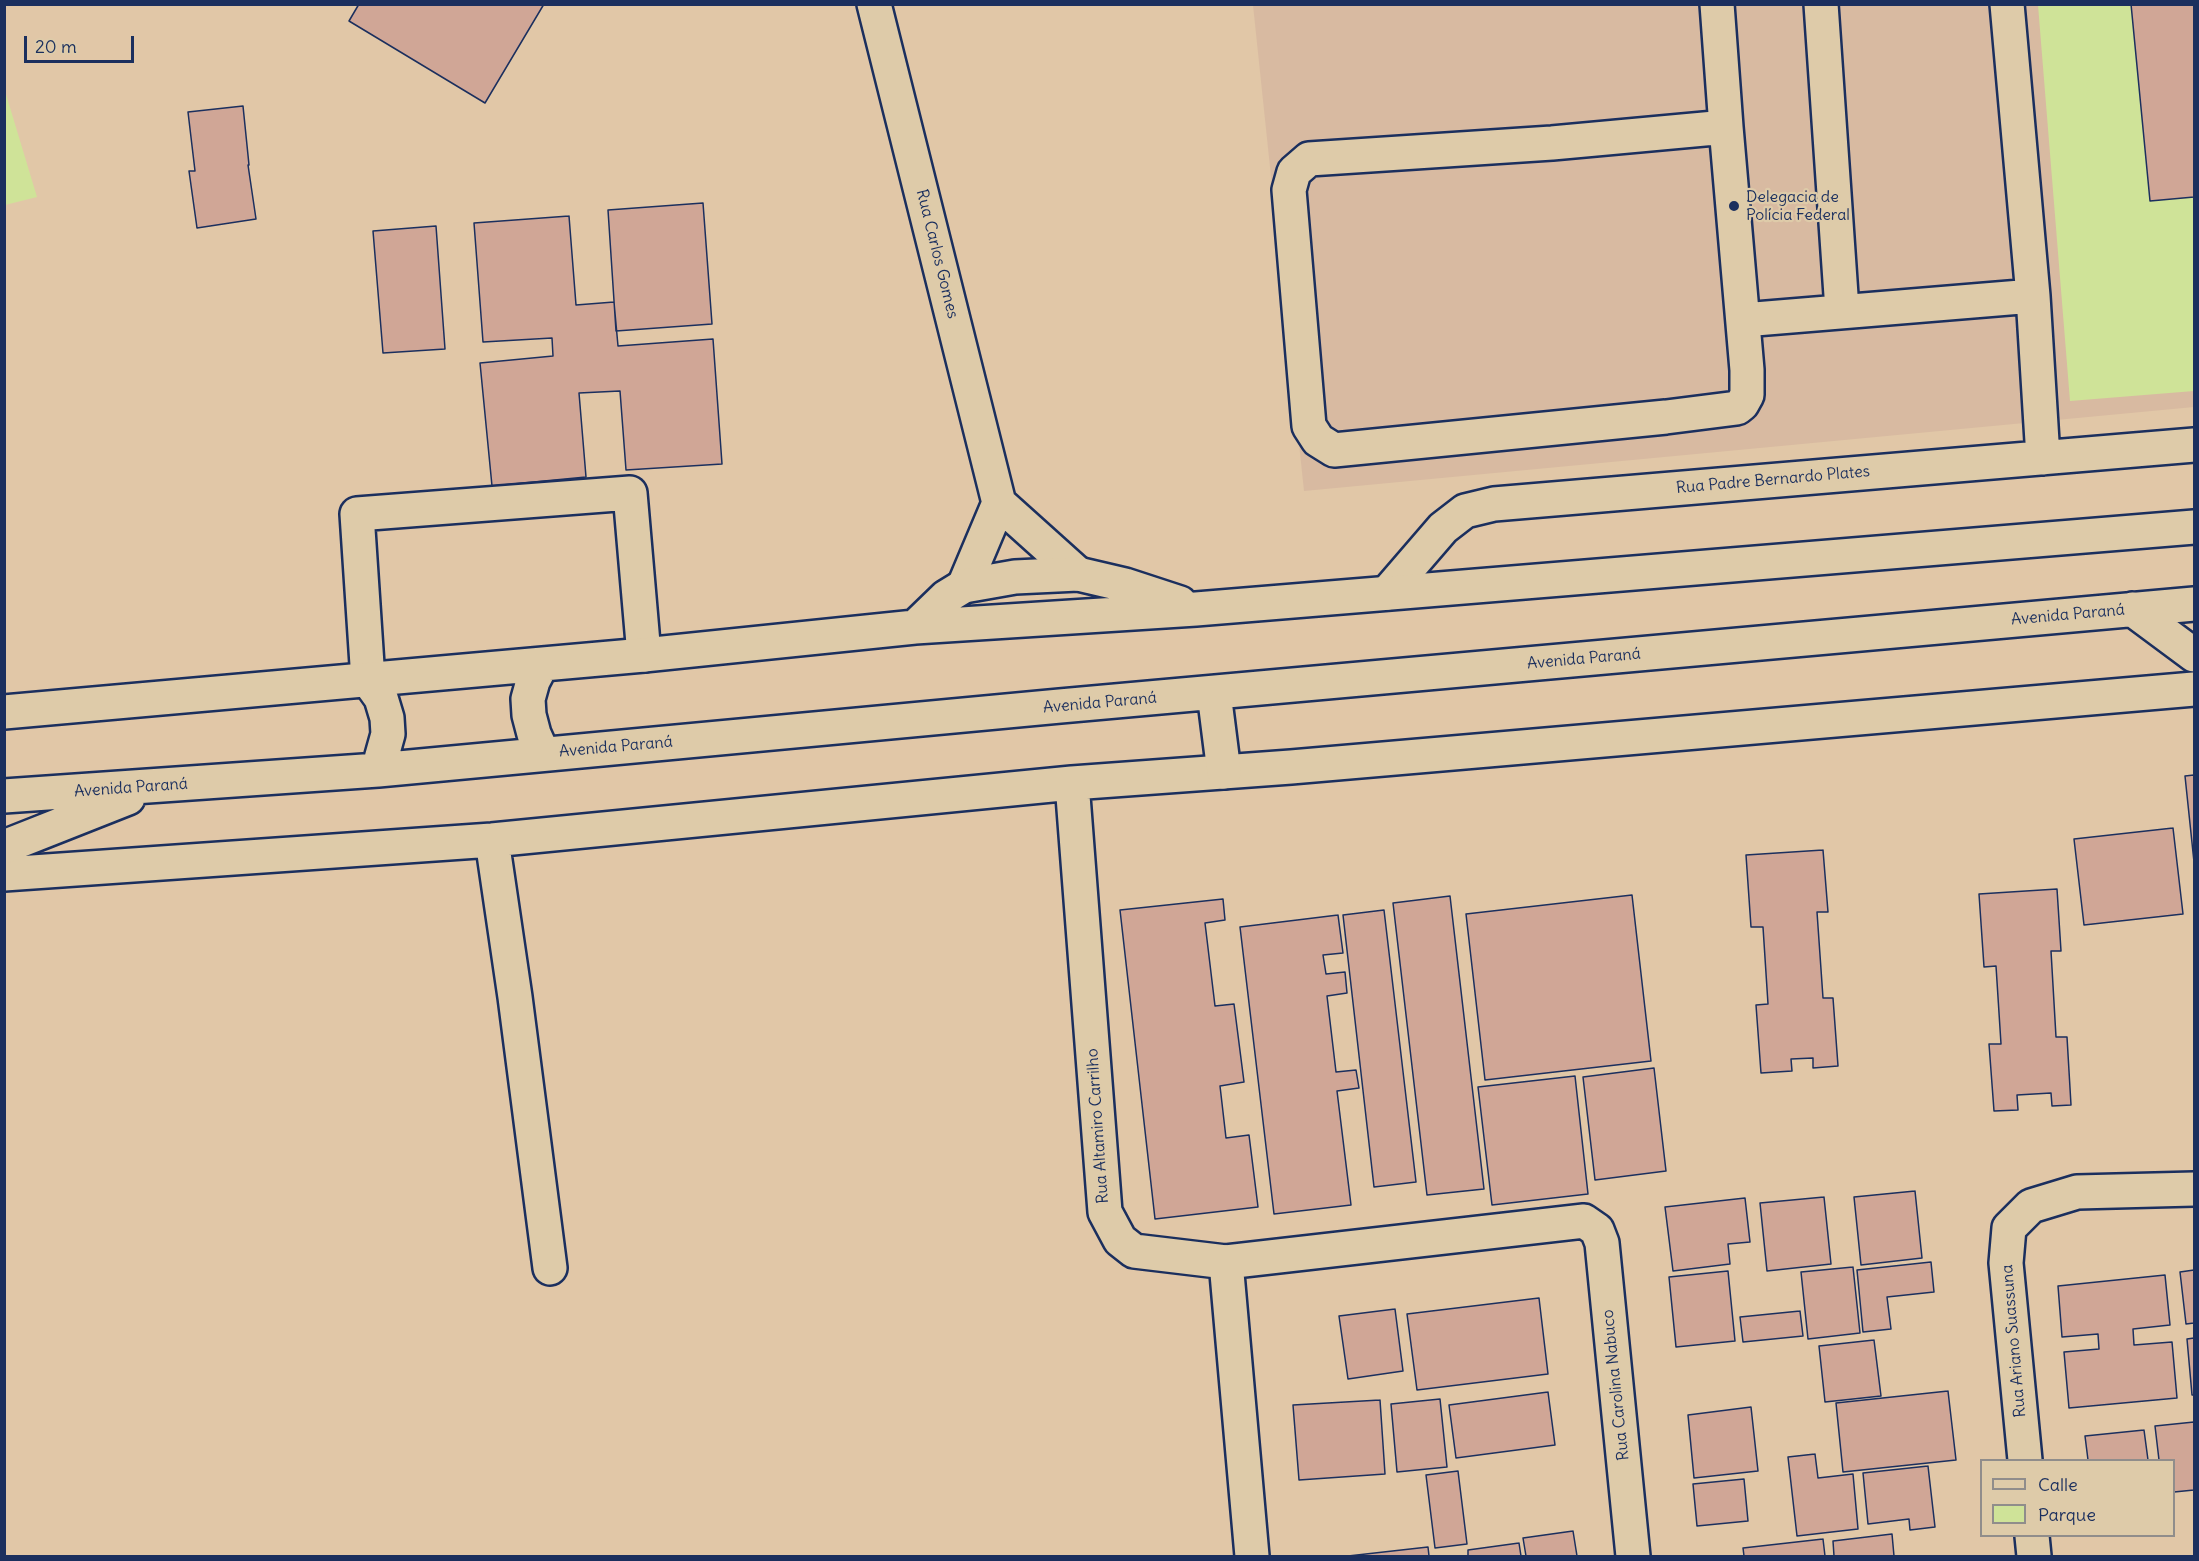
<!DOCTYPE html>
<html>
<head>
<meta charset="utf-8">
<style>
	body { margin:0 }
	#map { position:relative; width:2199px; height:1561px; overflow:hidden; background:#e1c7a7; font-family:Delius,sans-serif }
	canvas { display:block }
	.frame { position:absolute; inset:0; border:6px solid #1b2f5e; pointer-events:none }
	.legend { position:absolute; left:1980px; top:1459px; width:195px; height:78px; box-sizing:border-box; background:#decba9; border:2px solid #908d8b; margin:0; padding:8px 10px; list-style:none; font-size:18px; color:#1b2f5e }
	.legend li { display:flex; align-items:center; gap:12px; height:30px }
	.legend b { width:30px; border:2px solid #908d8b }
	.scale { position:absolute; left:24px; top:36px; width:110px; height:27px; box-sizing:border-box; border:3px solid #1b2f5e; border-top:0; padding-left:8px; font-size:18px; line-height:21px; white-space:nowrap; color:#1b2f5e; -webkit-text-stroke:4px #decba9; paint-order:stroke }
</style>
</head>
<body>
<div id="map">
<canvas width="2199" height="1561"></canvas>
<div class="frame"></div>
<ul class="legend">
<li><b style="height:8px;background:#decba9"></b>Calle</li>
<li><b style="height:16px;background:#cfe398"></b>Parque</li>
</ul>
<div class="scale">20 m</div>
</div>
<script>
const ctx = document.querySelector('canvas').getContext('2d');
ctx.lineJoin = 'round';
function fill(path, color) {
  ctx.fillStyle = color;
  ctx.fill(path, 'evenodd');
}
function toPath(rows) {
  const path = new Path2D();
  for (const r of rows) {
    path.moveTo(r[0], r[1]);
    for (let i = 2; i < r.length; i += 2) path.lineTo(r[i], r[i + 1]);
  }
  return path;
}
function trace(path, color, width, dash) {
  ctx.strokeStyle = color;
  ctx.lineWidth = width;
  ctx.lineCap = dash ? 'butt' : 'round';
  ctx.setLineDash(dash || []);
  ctx.stroke(path);
}
function drawText(font, color, halo, rows, align = 'center') {
  ctx.font = font + ' Delius,sans-serif';
  ctx.lineWidth = 4.5;
  ctx.setLineDash([]);
  ctx.textBaseline = 'middle';
  ctx.strokeStyle = halo;
  ctx.fillStyle = color;
  for (const [text, x, y, turn = 0] of rows) {
    ctx.save();
    ctx.translate(x, y);
    ctx.rotate((+turn || 0) * Math.PI / 180);
    ctx.textAlign = isNaN(turn) ? turn : align;
    if (halo) ctx.strokeText(text, 0, 0);
    ctx.fillText(text, 0, 0);
    ctx.restore();
  }
}
const built = toPath([
	[1253,5,2194,5,2194,407,1304,491]
]);
const green = toPath([
	[2038,5,2194,5,2194,391,2070,401],
	[5,91,37,197,5,205,4,205]
]);
const building = toPath([
	[359,4,544,4,485,103,349,21,359,4],
	[2131,4,2194,4,2194,197,2150,201,2131,4],
	[243,106,249,165,248,165,256,219,197,228,189,171,195,171,188,112,243,106],
	[703,203,712,324,616,331,608,210,703,203],
	[569,216,576,305,614,302,618,346,713,339,722,464,626,470,620,391,579,393,586,477,492,486,480,363,553,356,552,338,483,342,474,223,569,216],
	[436,226,445,349,383,353,373,231,436,226],
	[2194,775,2194,862,2185,776,2194,775],
	[2173,828,2183,914,2084,925,2074,839,2173,828],
	[1823,850,1828,912,1817,912,1823,998,1833,998,1838,1066,1813,1068,1813,1058,1791,1059,1792,1071,1761,1073,1756,1005,1768,1004,1763,927,1751,927,1746,855,1823,850],
	[2057,889,2061,951,2051,951,2056,1037,2067,1037,2071,1105,2052,1106,2051,1093,2017,1095,2018,1110,1994,1111,1989,1044,2001,1044,1996,966,1984,967,1979,894,2057,889],
	[1632,895,1651,1061,1485,1080,1466,914,1632,895],
	[1450,896,1484,1189,1427,1195,1393,903,1450,896],
	[1223,899,1225,920,1205,923,1215,1006,1234,1004,1244,1082,1220,1086,1226,1138,1249,1135,1258,1207,1155,1219,1120,910,1223,899],
	[1384,910,1416,1182,1374,1187,1343,915,1384,910],
	[1338,915,1343,953,1323,955,1326,974,1345,972,1347,993,1327,996,1336,1072,1356,1070,1359,1088,1337,1091,1351,1205,1274,1214,1240,927,1338,915],
	[1654,1068,1666,1171,1595,1180,1583,1077,1654,1068],
	[1575,1076,1588,1194,1492,1205,1478,1087,1575,1076],
	[1915,1191,1922,1258,1861,1265,1854,1197,1915,1191],
	[1824,1197,1831,1264,1767,1271,1760,1203,1824,1197],
	[1745,1198,1750,1242,1728,1244,1730,1264,1673,1271,1665,1207,1745,1198],
	[1931,1262,1934,1292,1887,1297,1891,1329,1863,1332,1857,1270,1931,1262],
	[1853,1267,1860,1333,1808,1339,1801,1272,1853,1267],
	[2194,1270,2194,1323,2186,1324,2180,1272,2194,1270],
	[1728,1271,1735,1341,1676,1347,1669,1277,1728,1271],
	[2165,1275,2170,1325,2133,1329,2134,1345,2172,1342,2177,1398,2069,1408,2064,1352,2099,1349,2098,1334,2062,1337,2058,1286,2165,1275],
	[1539,1298,1548,1374,1417,1390,1407,1314,1539,1298],
	[1395,1309,1403,1371,1348,1379,1339,1316,1395,1309],
	[1800,1311,1803,1336,1743,1342,1740,1317,1800,1311],
	[2194,1338,2194,1395,2192,1395,2187,1339,2194,1338],
	[1874,1340,1881,1396,1825,1402,1819,1346,1874,1340],
	[1948,1391,1956,1460,1843,1472,1836,1403,1948,1391],
	[1548,1392,1555,1445,1456,1458,1449,1405,1548,1392],
	[1440,1399,1447,1467,1397,1472,1391,1404,1440,1399],
	[1380,1400,1385,1474,1299,1480,1293,1405,1380,1400],
	[1751,1407,1758,1471,1694,1478,1688,1415,1751,1407],
	[2194,1422,2194,1490,2174,1492,2174,1460,2159,1460,2155,1426,2194,1422],
	[2144,1430,2148,1460,2088,1460,2085,1436,2144,1430],
	[1815,1454,1818,1478,1853,1474,1858,1529,1797,1536,1788,1457,1815,1454],
	[1928,1466,1935,1527,1910,1530,1909,1519,1868,1524,1863,1473,1928,1466],
	[1458,1471,1467,1544,1435,1548,1426,1475,1458,1471],
	[1744,1479,1748,1521,1697,1526,1693,1484,1744,1479],
	[1573,1531,1577,1556,1526,1556,1523,1538,1573,1531],
	[1892,1534,1894,1556,1834,1556,1833,1541,1892,1534],
	[1823,1539,1825,1556,1744,1556,1743,1548,1823,1539],
	[1519,1543,1521,1556,1468,1556,1468,1550,1519,1543],
	[1428,1547,1429,1556,1348,1556,1428,1547]
]);
const minor = toPath([
	[874,4,999,503,1078,574],
	[1717,4,1726,127,1747,370,1747,395,1742,404,1737,408,1666,417,1334,450,1318,440,1309,426,1289,190,1294,172,1309,159,1552,143,1726,127],
	[1821,4,1842,310],
	[2007,4,2033,296,2043,458],
	[1743,320,2033,296],
	[964,586,999,503],
	[1387,593,1443,528,1465,511,1494,504,2194,445],
	[368,680,357,514,630,493,644,655],
	[1072,783,1105,1212,1120,1240,1134,1251,1226,1262,1252,1556],
	[492,840,515,997,550,1268],
	[4,874,492,840,1072,783,1291,767,2194,689],
	[1226,1262,1584,1221,1597,1230,1602,1243,1633,1556],
	[2025,1460,2006,1263,2009,1228,2031,1206,2077,1192,2194,1189],
	[2032,1536,2034,1556]
]);
const major = toPath([
	[2132,609,2194,655],
	[915,627,946,597,964,586,1015,577,1078,574,1125,585,1180,603],
	[542,664,533,681,528,699,529,715,534,734,543,754],
	[368,680,381,698,387,718,388,734,378,770],
	[1214,693,1224,772],
	[4,712,644,655,915,627,1196,609,2194,527],
	[4,796,378,770,1060,706,2194,604],
	[4,847,128,798]
]);
const markers = [
	[1734,206,6,"#1b2f5e"]
];
const poiNames = [
	["Delegacia de",1746,197],
	["Polícia Federal",1746,215]
];
const streetNames = [
	["Rua Carlos Gomes",937,254,76],
	["Rua Padre Bernardo Plates",1773,480,-5],
	["Avenida Paraná",2068,615,-5],
	["Avenida Paraná",1584,659,-5],
	["Avenida Paraná",1100,703,-5],
	["Avenida Paraná",616,747,-5],
	["Avenida Paraná",131,788,-4],
	["Rua Altamiro Carrilho",1098,1126,-94],
	["Rua Ariano Suassuna",2014,1341,-95],
	["Rua Carolina Nabuco",1616,1385,-96]
];
fill(built, '#d8baa1');
fill(green, '#cfe398');
fill(building, '#d0a696');
trace(building, '#1b2f5e', 1.5);
trace(minor, '#1b2f5e', 38);
trace(major, '#1b2f5e', 38);
trace(minor, '#decba9', 33);
trace(major, '#decba9', 33);
for (const [x, y, r, color] of markers) {
  const dot = new Path2D();
  dot.arc(x, y, r, 0, 2 * Math.PI);
  ctx.fillStyle = color;
  ctx.fill(dot);
  trace(dot, '#decba9', 2);
}
drawText('16px', '#1b2f5e', '#decba9', poiNames, 'left');
drawText('16px', '#1b2f5e', '#decba9', streetNames);
</script>
</body>
</html>
